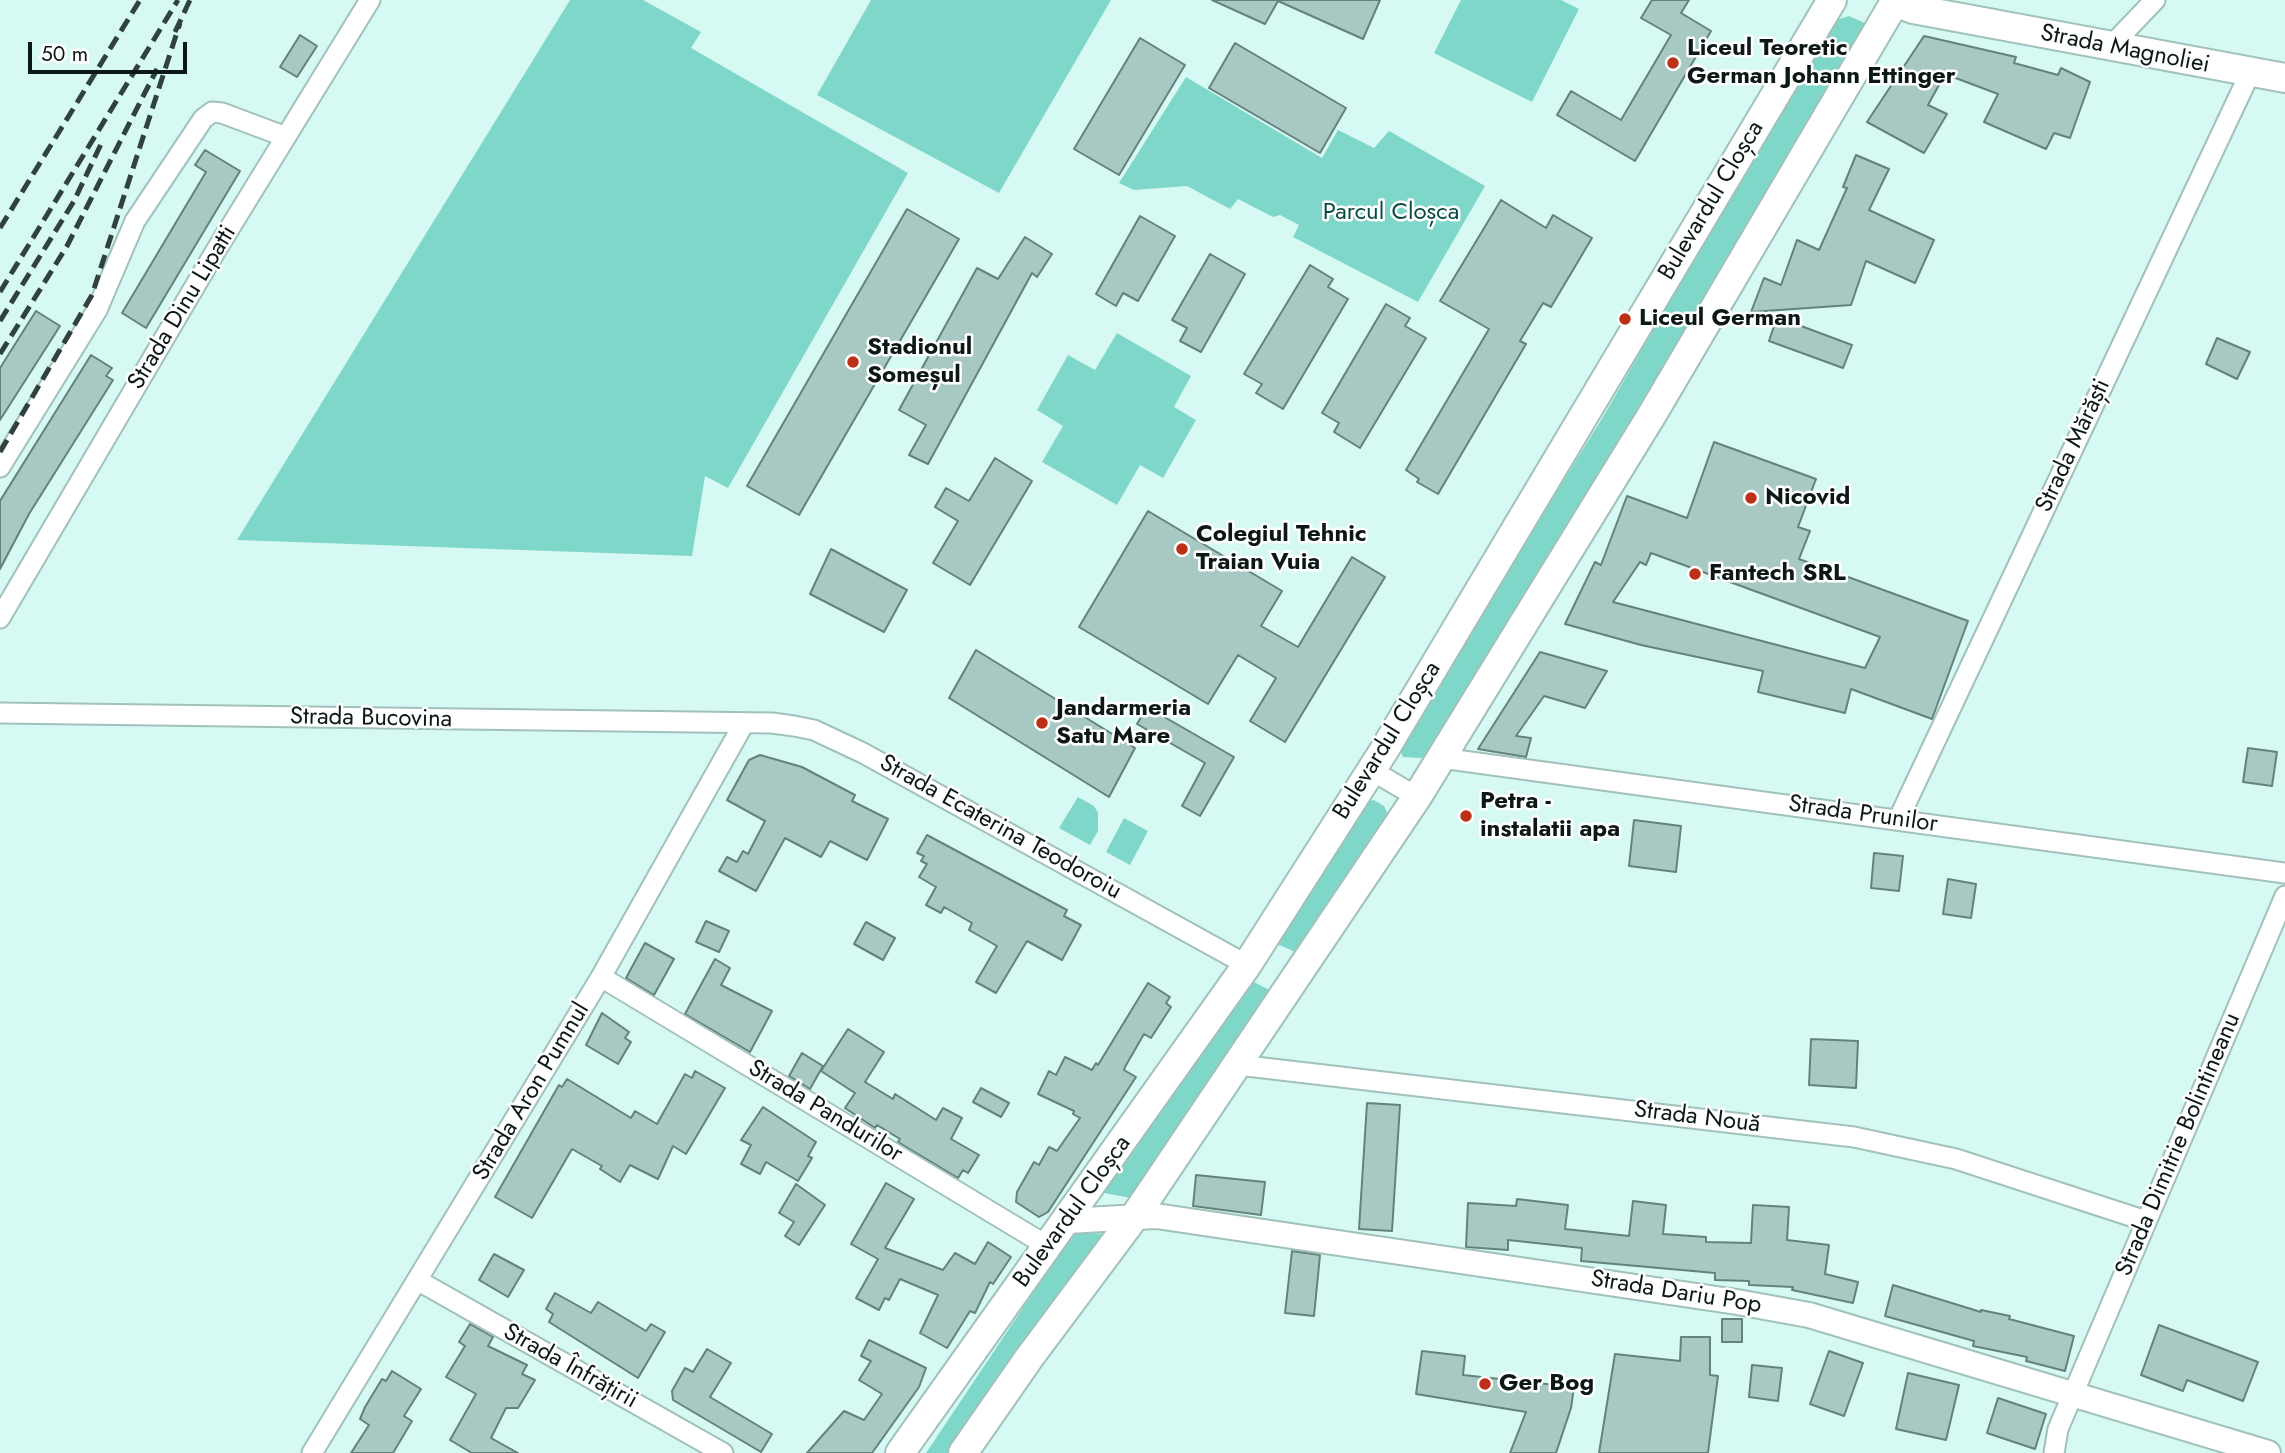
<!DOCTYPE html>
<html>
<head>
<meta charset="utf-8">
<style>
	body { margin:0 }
	#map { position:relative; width:2285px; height:1453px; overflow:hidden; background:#d7f9f3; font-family:Jost,sans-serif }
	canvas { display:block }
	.scale { position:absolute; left:28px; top:42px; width:159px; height:32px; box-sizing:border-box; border:4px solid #0b1816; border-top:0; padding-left:9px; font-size:21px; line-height:24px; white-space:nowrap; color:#0b1816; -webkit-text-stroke:5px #fefefe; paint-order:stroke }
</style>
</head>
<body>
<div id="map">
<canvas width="2285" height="1453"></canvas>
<div class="scale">50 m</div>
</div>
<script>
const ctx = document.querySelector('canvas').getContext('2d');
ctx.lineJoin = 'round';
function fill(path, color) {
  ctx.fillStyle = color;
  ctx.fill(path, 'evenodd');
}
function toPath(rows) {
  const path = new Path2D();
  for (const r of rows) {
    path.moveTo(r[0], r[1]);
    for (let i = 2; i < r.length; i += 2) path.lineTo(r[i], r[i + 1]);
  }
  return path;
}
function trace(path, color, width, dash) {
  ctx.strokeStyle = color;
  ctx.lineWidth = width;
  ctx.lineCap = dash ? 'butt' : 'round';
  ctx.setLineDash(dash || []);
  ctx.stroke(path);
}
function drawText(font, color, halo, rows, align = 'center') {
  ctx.font = font + ' Jost,sans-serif';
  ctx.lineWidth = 5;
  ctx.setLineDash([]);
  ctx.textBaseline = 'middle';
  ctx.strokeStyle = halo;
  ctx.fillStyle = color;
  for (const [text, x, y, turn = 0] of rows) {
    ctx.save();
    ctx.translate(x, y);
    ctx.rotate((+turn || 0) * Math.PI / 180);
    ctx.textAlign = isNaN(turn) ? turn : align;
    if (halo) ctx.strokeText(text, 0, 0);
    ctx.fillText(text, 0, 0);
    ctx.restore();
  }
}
const green = toPath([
	[570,0,643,0,701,32,691,48,908,173,728,488,705,476,692,556,237,540],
	[871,0,1111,0,999,193,817,95],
	[1461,0,1561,0,1579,9,1532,102,1434,53],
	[1849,16,1865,23,1868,38,1428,753,1421,758,1403,757,1398,747,1603,417,1818,43,1834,21],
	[1186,77,1322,158,1338,130,1374,148,1389,131,1485,186,1418,302,1293,237,1299,225,1280,215,1273,217,1238,199,1230,209,1187,186,1134,190,1119,183],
	[1117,333,1191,376,1174,407,1196,420,1163,478,1140,465,1117,505,1042,462,1063,426,1037,410,1068,355,1095,370],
	[1078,797,1094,806,1098,813,1098,831,1090,845,1059,828],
	[1374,800,1384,806,1390,818,1304,956,1275,943,1364,802],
	[1124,818,1148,831,1130,865,1106,852],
	[1250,980,1279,995,1141,1200,1094,1191],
	[1073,1233,1116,1234,960,1453,926,1453]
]);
const building = toPath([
	[1212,0,1380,0,1363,39,1278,1,1265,24,1212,0],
	[1652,0,1689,0,1681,13,1711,31,1635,161,1557,115,1571,91,1621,120,1671,35,1641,18,1652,0],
	[300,35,317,46,297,77,280,67,300,35],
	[1924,36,2016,57,2014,63,2058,75,2061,68,2090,82,2070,138,2054,133,2046,149,1984,122,1998,94,1945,74,1928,105,1947,114,1924,153,1867,122,1924,36],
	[1140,38,1185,65,1119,175,1074,149,1140,38],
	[1235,43,1346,108,1320,153,1209,88,1235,43],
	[205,150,240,171,146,328,122,313,206,172,195,165,205,150],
	[1856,155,1889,169,1869,210,1934,240,1915,283,1866,261,1851,305,1751,312,1764,278,1781,285,1797,240,1819,250,1847,188,1843,187,1856,155],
	[1501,200,1546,228,1553,215,1592,238,1551,307,1543,303,1520,341,1526,344,1438,494,1417,482,1419,479,1406,470,1489,329,1440,301,1501,200],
	[907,209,959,239,799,515,747,486,907,209],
	[1140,216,1175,236,1138,301,1123,293,1116,306,1096,294,1140,216],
	[1025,237,1052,254,1037,277,1032,273,928,464,909,455,926,425,899,410,977,268,998,279,1025,237],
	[1210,254,1245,274,1201,352,1180,341,1187,328,1172,320,1210,254],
	[1310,265,1333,279,1328,287,1348,299,1283,409,1256,393,1262,384,1244,374,1310,265],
	[1386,304,1410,318,1405,326,1426,338,1360,448,1334,432,1339,423,1322,413,1386,304],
	[36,311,60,326,0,420,0,368,36,311],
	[1777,317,1852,345,1843,368,1769,341,1777,317],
	[2217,338,2250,352,2237,379,2206,364,2217,338],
	[91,355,112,368,106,376,113,380,29,514,0,569,0,501,91,355],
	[1714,442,1816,479,1798,527,1810,531,1799,559,1968,621,1932,719,1851,689,1845,713,1758,692,1763,671,1641,645,1565,624,1595,562,1601,565,1627,496,1687,518,1714,442],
	[1651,553,1880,637,1865,668,1613,602,1640,562,1646,565,1651,553],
	[995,458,1032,481,970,585,933,563,958,521,935,507,946,488,969,501,995,458],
	[1148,511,1282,591,1261,626,1298,647,1352,557,1385,577,1285,742,1250,721,1276,678,1238,655,1208,704,1079,627,1148,511],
	[831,549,907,590,884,632,810,594,831,549],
	[976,650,1135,748,1109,797,949,698,976,650],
	[1540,652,1607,671,1585,708,1544,696,1516,736,1531,738,1526,757,1478,749,1540,652],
	[1147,707,1234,757,1200,816,1182,806,1205,763,1137,724,1147,707],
	[2248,748,2277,752,2272,786,2243,782,2248,748],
	[760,755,802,767,855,795,852,801,888,819,867,860,830,841,821,857,785,838,756,891,719,871,727,857,737,862,743,851,748,854,765,821,727,800,749,760,760,755],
	[1634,820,1681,826,1676,872,1629,866,1634,820],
	[927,835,1067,910,1064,916,1081,925,1062,960,1027,941,996,993,976,982,997,946,969,930,972,923,944,907,941,913,926,905,936,887,919,877,927,864,921,861,924,856,917,853,927,835],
	[1874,853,1903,856,1899,891,1871,888,1874,853],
	[1948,879,1976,884,1971,918,1943,914,1948,879],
	[706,921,729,931,719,952,696,942,706,921],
	[866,922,895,938,883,960,854,944,866,922],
	[645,943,674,959,654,995,626,978,645,943],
	[715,959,730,968,721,985,772,1011,750,1052,685,1014,715,959],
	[1148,983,1170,997,1166,1003,1171,1007,1151,1038,1144,1034,1125,1067,1124,1070,1136,1077,1048,1212,1039,1217,1016,1202,1017,1192,1034,1162,1039,1165,1049,1147,1057,1151,1080,1118,1073,1114,1074,1111,1038,1094,1049,1071,1056,1075,1065,1057,1092,1070,1096,1063,1098,1065,1148,983],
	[602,1013,629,1032,625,1038,631,1042,618,1064,586,1045,602,1013],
	[848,1029,884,1052,865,1082,893,1099,895,1094,936,1120,943,1108,962,1118,951,1139,979,1155,968,1173,963,1170,958,1178,898,1142,900,1139,877,1125,875,1128,845,1108,855,1093,821,1071,848,1029],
	[1811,1039,1858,1041,1856,1088,1809,1085,1811,1039],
	[802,1053,823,1066,810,1089,789,1076,802,1053],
	[695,1071,725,1088,686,1154,673,1146,658,1179,630,1165,620,1182,600,1169,602,1166,572,1149,532,1218,495,1197,559,1085,562,1087,567,1079,631,1118,635,1111,657,1124,685,1074,692,1078,695,1071],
	[981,1088,1009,1103,1001,1117,973,1102,981,1088],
	[1367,1103,1400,1105,1392,1231,1359,1229,1367,1103],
	[763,1107,816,1142,808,1156,812,1158,798,1181,766,1162,760,1174,741,1164,751,1145,741,1140,763,1107],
	[1196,1175,1265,1182,1261,1215,1193,1206,1196,1175],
	[886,1183,914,1199,885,1248,943,1270,955,1253,975,1264,988,1242,1011,1257,993,1284,990,1282,975,1313,970,1311,947,1348,920,1333,938,1295,900,1279,889,1300,885,1298,879,1310,856,1298,878,1259,851,1244,886,1183],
	[796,1184,825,1205,799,1245,785,1236,794,1222,779,1213,796,1184],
	[1517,1199,1568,1205,1565,1229,1629,1236,1633,1201,1666,1205,1663,1234,1706,1237,1706,1242,1751,1243,1753,1205,1789,1207,1787,1240,1829,1245,1825,1274,1858,1282,1853,1303,1792,1290,1793,1287,1749,1285,1749,1281,1715,1280,1715,1273,1581,1261,1582,1248,1508,1240,1508,1250,1466,1247,1468,1203,1516,1206,1517,1199],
	[1292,1251,1320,1255,1314,1316,1285,1313,1292,1251],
	[494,1254,524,1270,508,1297,479,1280,494,1254],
	[1893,1285,1981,1312,1981,1310,2010,1316,2009,1319,2074,1336,2065,1371,2026,1361,2027,1357,1973,1346,1974,1341,1885,1316,1893,1285],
	[555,1293,591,1313,598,1302,646,1331,651,1324,665,1332,638,1378,549,1322,553,1314,546,1309,555,1293],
	[1722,1319,1742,1319,1742,1342,1722,1342,1722,1319],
	[470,1324,493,1337,488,1346,527,1365,522,1374,535,1380,518,1408,506,1408,491,1438,518,1453,472,1453,450,1440,476,1394,446,1377,465,1346,459,1342,470,1324],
	[2159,1325,2258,1362,2243,1401,2187,1380,2183,1391,2141,1375,2159,1325],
	[1681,1337,1710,1337,1710,1375,1718,1376,1708,1453,1599,1453,1615,1354,1680,1361,1681,1337],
	[869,1340,926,1368,919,1387,872,1453,807,1453,844,1411,864,1420,882,1394,859,1380,871,1361,861,1356,869,1340],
	[707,1349,731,1363,710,1397,772,1434,761,1452,673,1400,672,1391,685,1368,693,1372,707,1349],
	[1422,1351,1465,1356,1463,1375,1574,1387,1571,1408,1556,1453,1510,1453,1526,1412,1416,1394,1422,1351],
	[1829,1351,1863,1363,1844,1416,1810,1404,1829,1351],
	[1752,1365,1782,1368,1778,1401,1749,1397,1752,1365],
	[392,1371,421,1389,404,1416,412,1421,393,1453,351,1453,369,1425,360,1419,365,1407,382,1379,386,1381,392,1371],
	[1908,1373,1959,1385,1946,1440,1896,1429,1908,1373],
	[1998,1398,2046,1414,2035,1449,1987,1433,1998,1398]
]);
const minor = toPath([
	[2110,47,2155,0],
	[0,467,97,310,135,221,203,119,212,112,222,113,286,137],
	[0,618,215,252,370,0],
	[0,713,772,723,794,726,814,730,863,753,1247,965],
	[1441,758,2285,873],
	[1371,770,1417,797],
	[1898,820,2250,73],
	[601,977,1049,1247],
	[1238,1065,1854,1137,1956,1159,2146,1221],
	[417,1280,723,1453],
	[312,1453,601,977,743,725],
	[2054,1453,2058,1429,2073,1394,2285,896]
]);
const tertiary = toPath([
	[1068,1221,1156,1216,1737,1302,1809,1315,2268,1453]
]);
const secondary = toPath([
	[1895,2,1913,9,2285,78],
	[900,1453,1247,965,1383,752,1832,0],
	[963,1453,1029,1358,1135,1216,1417,797,1653,413,1896,0]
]);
const rail = toPath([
	[175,32,190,0],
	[0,228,140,0],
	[0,292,178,0],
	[0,321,74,201,102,142],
	[0,354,67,246,157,69],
	[0,452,92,295,180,23]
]);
const markers = [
	[1673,63,7,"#bb3017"],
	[1625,319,7,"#bb3017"],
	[853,362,7,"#bb3017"],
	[1751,498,7,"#bb3017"],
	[1182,549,7,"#bb3017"],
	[1695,574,7,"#bb3017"],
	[1042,723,7,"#bb3017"],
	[1466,816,7,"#bb3017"],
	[1485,1384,7,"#bb3017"]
];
const poiNames = [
	["Liceul Teoretic",1687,49],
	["German Johann Ettinger",1687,77],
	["Liceul German",1639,319],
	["Stadionul",867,348],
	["Someșul",867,376],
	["Nicovid",1765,498],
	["Colegiul Tehnic",1196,535],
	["Traian Vuia",1196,563],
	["Fantech SRL",1709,574],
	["Jandarmeria",1056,709],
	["Satu Mare",1056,737],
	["Petra -",1480,802],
	["instalatii apa",1480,830],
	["Ger Bog",1499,1384]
];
const streetNames = [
	["Strada Magnoliei",2125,50,11],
	["Bulevardul Cloșca",1712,201,-59],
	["Strada Dinu Lipatti",183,308,-59],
	["Strada Mărăști",2074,446,-65],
	["Strada Bucovina",371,719,1],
	["Bulevardul Cloșca",1388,741,-58],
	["Strada Prunilor",1863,815,8],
	["Strada Ecaterina Teodoroiu",1000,828,29],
	["Strada Aron Pumnul",532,1092,-59],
	["Strada Pandurilor",825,1112,31],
	["Strada Nouă",1697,1118,7],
	["Strada Dimitrie Bolintineanu",2179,1145,-67],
	["Bulevardul Cloșca",1073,1212,-54],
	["Strada Dariu Pop",1676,1293,9],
	["Strada Înfrățirii",570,1367,29]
];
const parkNames = [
	["Parcul Cloșca",1391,213]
];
fill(green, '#7fd7c9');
fill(building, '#a8c9c3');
trace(building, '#63827d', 2);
trace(minor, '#a1c1bb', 23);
trace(tertiary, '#a1c1bb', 28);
trace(secondary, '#a1c1bb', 32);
trace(minor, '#fff', 19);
trace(tertiary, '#fff', 24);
trace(secondary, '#fff', 28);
trace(rail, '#30413e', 5, [14, 7]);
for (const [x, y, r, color] of markers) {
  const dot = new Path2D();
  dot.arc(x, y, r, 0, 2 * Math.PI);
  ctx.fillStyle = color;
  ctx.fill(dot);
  trace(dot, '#fefefe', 2.5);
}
drawText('bold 24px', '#0b1816', '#fefefe', poiNames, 'left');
drawText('24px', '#0b1816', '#fefefe', streetNames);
drawText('24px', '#074b43', '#fefefe', parkNames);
</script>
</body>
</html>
